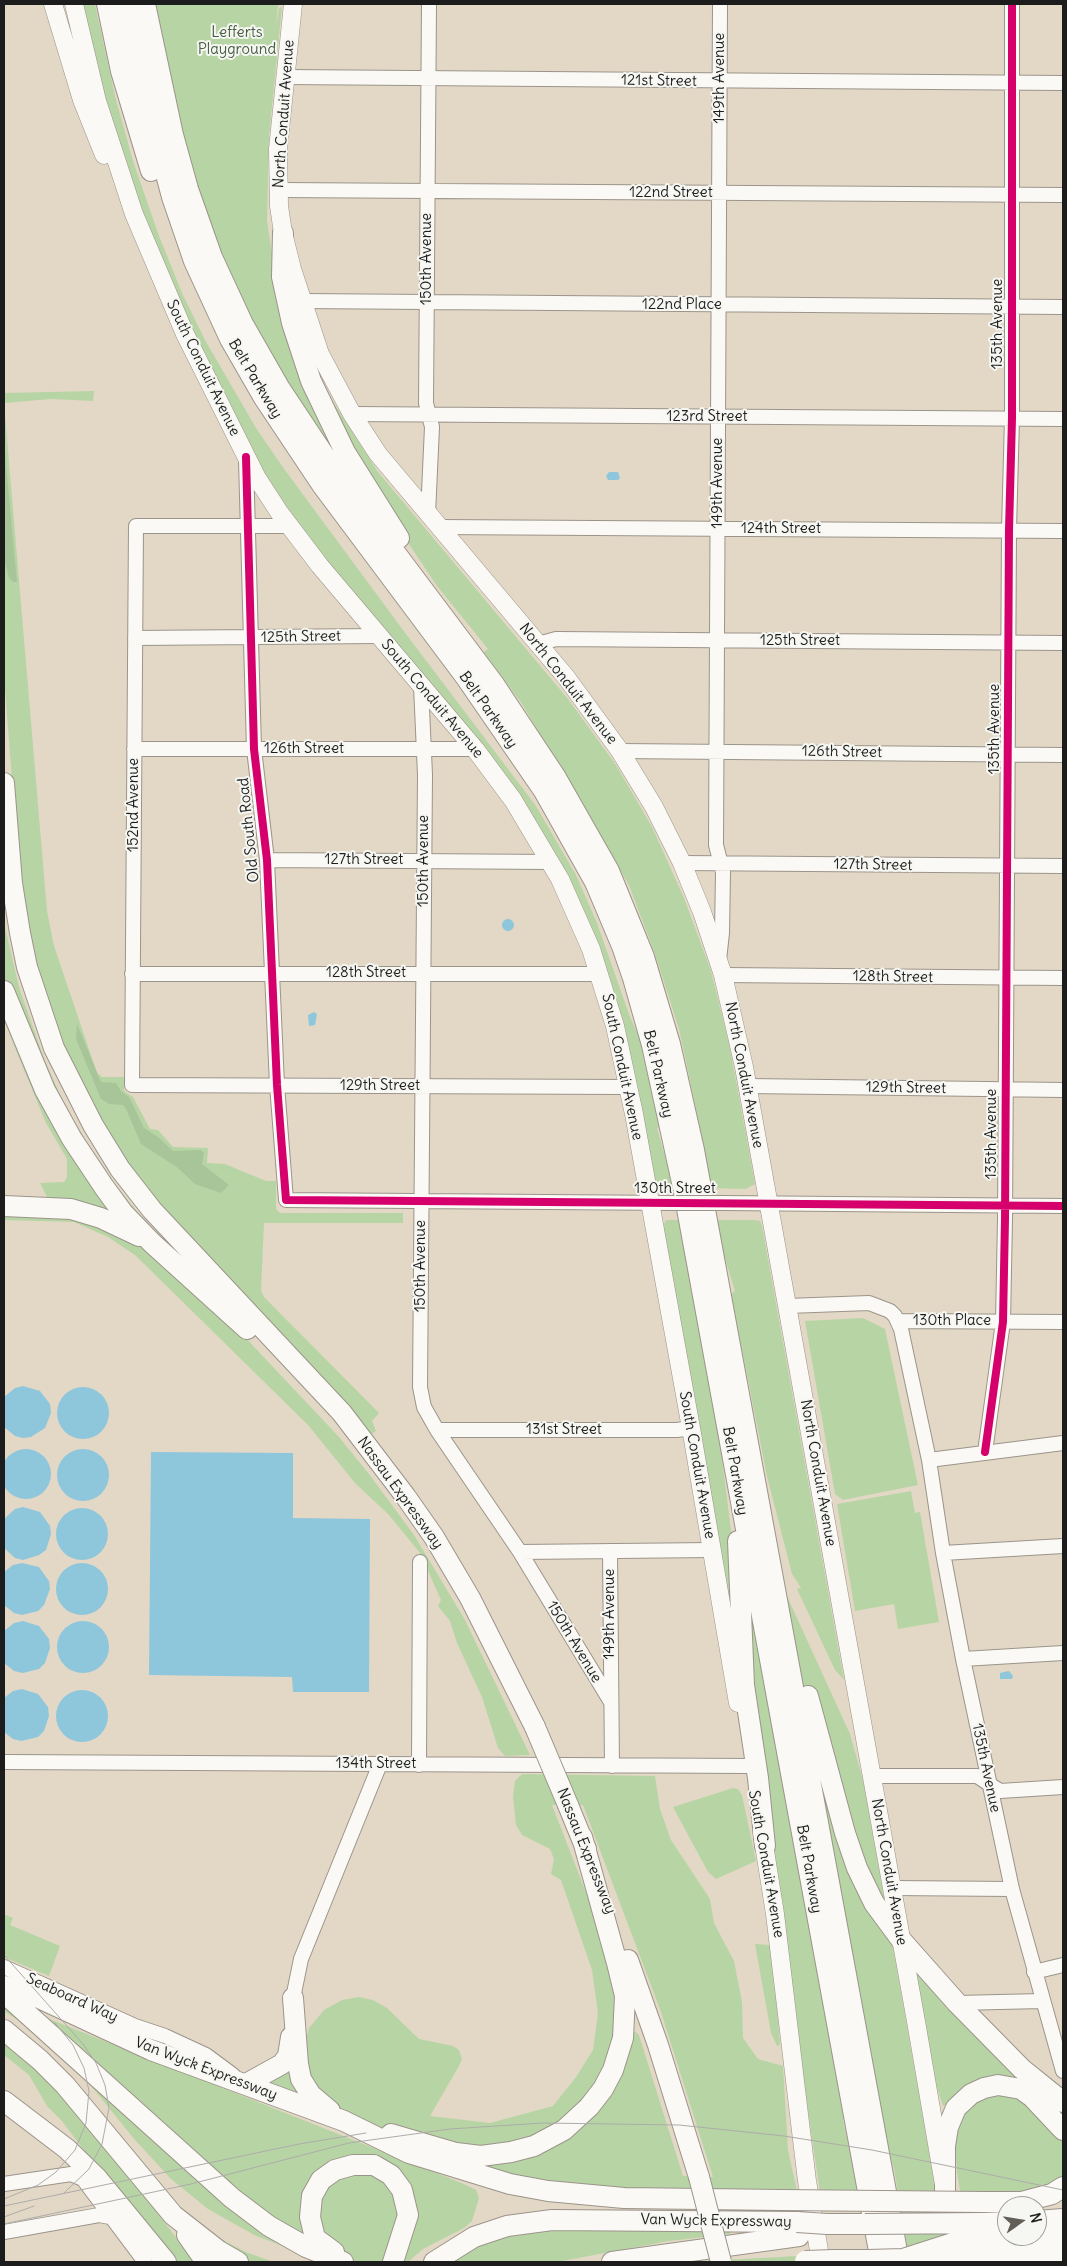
<!DOCTYPE html>
<html>
<head>
<meta charset="utf-8">
<style>
	body { margin:0 }
	#map { position:relative; width:1067px; height:2266px; overflow:hidden; background:#e3d8c6; font-family:Delius,sans-serif }
	canvas { display:block }
	.frame { position:absolute; inset:0; border:5px solid #1c1c1c; pointer-events:none }
	.north { position:absolute; left:997px; top:2196px; width:50px; height:50px; box-sizing:border-box; background:#f6f6f2; border:1px solid #9f9f9c; border-radius:50%; rotate:77deg; font-size:14px; font-weight:700; line-height:20px; text-align:center; color:#1c1c1c }
	.north::after { content:''; display:block; margin:auto; width:18px; height:22px; background:#625e58; clip-path:polygon(50% 0,100% 100%,50% 72%,0 100%) }
</style>
</head>
<body>
<div id="map">
<canvas width="1067" height="2266"></canvas>
<div class="frame"></div>
<div class="north">N</div>
</div>
<script>
const ctx = document.querySelector('canvas').getContext('2d');
ctx.lineJoin = 'round';
function fill(path, color) {
  ctx.fillStyle = color;
  ctx.fill(path, 'evenodd');
}
function toPath(rows) {
  const path = new Path2D();
  for (const r of rows) {
    if (r.length === 3) {
      path.moveTo(r[0] + r[2], r[1]);
      path.arc(r[0], r[1], r[2], 0, 2 * Math.PI);
      continue;
    }
    path.moveTo(r[0], r[1]);
    for (let i = 2; i < r.length; i += 2) path.lineTo(r[i], r[i + 1]);
  }
  return path;
}
function trace(path, color, width, dash) {
  ctx.strokeStyle = color;
  ctx.lineWidth = width;
  ctx.lineCap = dash ? 'butt' : 'round';
  ctx.setLineDash(dash || []);
  ctx.stroke(path);
}
function drawText(font, color, halo, rows, align = 'center') {
  ctx.font = font + ' Delius,sans-serif';
  ctx.lineWidth = 4;
  ctx.setLineDash([]);
  ctx.textBaseline = 'middle';
  ctx.strokeStyle = halo;
  ctx.fillStyle = color;
  for (const [text, x, y, turn = 0] of rows) {
    ctx.save();
    ctx.translate(x, y);
    ctx.rotate((+turn || 0) * Math.PI / 180);
    ctx.textAlign = isNaN(turn) ? turn : align;
    if (halo) ctx.strokeText(text, 0, 0);
    ctx.fillText(text, 0, 0);
    ctx.restore();
  }
}
const green = toPath([
	[82,4,95,4,115,96,133,161,159,236,182,293,205,340,256,428,282,466,403,630,536,806,576,875,597,923,630,1017,644,1048,661,1126,657,1128,674,1188,658,1187,654,1183,628,1042,612,988,591,927,569,882,309,545,262,476,150,240,105,106],
	[155,4,278,4,276,26,279,8,282,7,269,136,267,221,277,285,343,472,273,365,216,247,187,158,165,62],
	[300,331,328,394,378,472,568,699,616,765,652,827,684,898,711,971,730,1048,755,1184,746,1189,708,1188,701,1132,679,1029,656,957,629,885,522,704,484,652,488,649,437,586,364,477],
	[94,391,93,401,51,399,4,403,47,911,54,946,97,1073,102,1077,124,1077,124,1091,133,1097,150,1129,158,1130,173,1147,208,1148,207,1163,225,1164,266,1181,276,1181,276,1209,280,1213,403,1213,403,1223,264,1223,261,1290,264,1297,379,1413,372,1421,376,1431,372,1434,161,1209,113,1148,62,1049,36,970,18,858,4,675,4,393],
	[4,923,19,987,46,1064,66,1107,89,1147,118,1188,185,1271,82,1152,4,984],
	[4,1008,126,1227,48,1199,40,1183,64,1182,67,1177,67,1159,46,1123,22,1065,4,1020],
	[4,1212,82,1219,135,1241,154,1254,242,1334,339,1437,369,1474,414,1535,465,1620,530,1755,505,1756,498,1748,482,1697,457,1643,450,1621,438,1606,441,1600,420,1553,389,1515,355,1483,308,1425,135,1255,108,1237,74,1222,4,1220],
	[668,1220,679,1220,721,1450,733,1547,735,1633,663,1228,665,1221],
	[713,1220,755,1220,760,1221,762,1226,844,1680,835,1670,797,1589,801,1588,792,1574,767,1476,731,1294,735,1291],
	[863,1318,885,1329,918,1485,843,1500,835,1494,805,1321],
	[911,1491,915,1513,920,1512,939,1622,898,1629,894,1604,855,1611,837,1504],
	[781,1583,850,1734,863,1780,949,2262,910,2262,894,2169,882,2127],
	[748,1602,752,1606,847,2118,843,2120,862,2205,822,2206,802,2070,750,1686],
	[522,1774,655,1776,660,1809,671,1840,710,1899,714,1923,734,1961,742,2002,743,2038,758,2059,783,2066,788,2150,800,2205,728,2207,687,2205,624,2197,501,2174,464,2160,498,2160,516,2157,534,2151,573,2129,598,2107,615,2078,634,2031,639,2035,683,2176,713,2177,661,2012,583,1805,552,1805,606,1944,620,1989,620,2031,605,2077,584,2105,546,2135,522,2146,486,2151,445,2147,367,2124,322,2101,311,2089,304,2073,302,2053,309,2028,324,2010,342,2000,359,1997,373,2000,387,2008,419,2039,453,2046,459,2050,462,2059,459,2066,430,2116,490,2123,553,2106,576,2077,593,2050,598,2013,592,1970,561,1880,551,1874,554,1859,550,1849,522,1835,516,1825,513,1797,515,1781],
	[733,1788,738,1789,742,1795,756,1861,716,1879,708,1872,673,1807],
	[4,1914,13,1918,10,1925,60,1946,49,1976,4,1957],
	[755,1944,770,1945,773,1959,780,2045,777,2046,771,2033],
	[918,1971,1063,2110,1063,2119,1036,2089,1012,2076,943,2106,936,2085,917,1976],
	[4,2001,464,2184,476,2190,479,2198,472,2221,464,2228,423,2249,408,2262,362,2262,305,2254,256,2236,208,2209,171,2179,135,2140,79,2071,30,2028,4,2011],
	[4,2040,41,2070,155,2210,195,2262,168,2262,62,2121,47,2106,29,2075,4,2055],
	[293,2061,301,2094,268,2082],
	[980,2093,1020,2095,1063,2139,1063,2176,1031,2195,963,2207,957,2173,955,2142,961,2118,956,2114],
	[195,2226,248,2253,274,2262,221,2262],
	[554,2227,730,2230,730,2234,669,2241,557,2262,443,2262,500,2235],
	[797,2256,811,2262,696,2262,706,2261]
]);
const forest = toPath([
	[4,434,6,464,17,582,13,582,9,578,4,558],
	[77,1024,101,1082,116,1083,121,1091,129,1097,144,1128,158,1137,173,1151,201,1150,204,1153,202,1164,229,1185,221,1193,195,1184,178,1168,141,1144,126,1109,123,1105,109,1104,101,1099,76,1039]
]);
const water = toPath([
	[609,472,618,472,620,478,618,480,608,480,606,476],
	[508,925,6],
	[314,1012,317,1014,315,1025,309,1026,308,1015],
	[23,1386,40,1391,50,1404,51,1413,45,1428,31,1437,23,1438,15,1436,4,1427,4,1397,15,1388],
	[83,1413,26],
	[26,1474,25],
	[83,1475,26],
	[151,1452,293,1453,293,1518,370,1519,369,1692,293,1692,292,1677,149,1675],
	[23,1507,40,1512,50,1526,51,1534,46,1550,39,1555,23,1560,15,1558,4,1548,4,1519,15,1509],
	[82,1534,26],
	[22,1563,39,1567,49,1581,50,1589,44,1605,38,1611,22,1615,14,1613,4,1605,4,1572,13,1565],
	[82,1589,26],
	[23,1621,39,1626,49,1639,50,1648,45,1663,39,1669,23,1673,14,1671,4,1663,4,1631,14,1623],
	[83,1647,26],
	[1009,1671,1013,1676,1012,1679,1000,1679,1000,1673],
	[22,1689,38,1694,48,1707,49,1716,44,1731,38,1737,21,1741,13,1739,4,1732,4,1698,13,1691],
	[82,1716,26]
]);
const minor = toPath([
	[285,77,1063,83],
	[278,190,1063,195],
	[301,301,1063,307],
	[352,414,1063,419],
	[246,460,254,749,267,860,277,1085,286,1200,676,1203],
	[428,514,432,427,426,403,429,4],
	[290,526,136,526,132,1085,628,1087],
	[438,527,1063,531],
	[135,638,378,636],
	[538,644,556,639,1063,643],
	[421,686,425,775,420,1387,424,1407,437,1430,520,1552,611,1702],
	[134,749,475,749],
	[620,751,1063,755],
	[267,860,551,862],
	[682,863,1063,866],
	[719,960,722,933,723,872,716,845,720,4],
	[132,974,600,974],
	[723,975,1063,978],
	[748,1086,1063,1090],
	[723,1203,1063,1206],
	[787,1306,869,1303,890,1311,895,1316,901,1329,929,1460,943,1553,963,1659,1012,1889,1063,2071],
	[898,1321,1063,1322],
	[437,1430,677,1430,691,1428],
	[985,1452,1003,1322,1005,1219,1009,530,1012,418,1012,4],
	[929,1460,1063,1443],
	[610,1551,612,1766],
	[520,1552,712,1550],
	[943,1553,1063,1546],
	[963,1659,1063,1653],
	[4,1762,749,1766],
	[419,1765,420,1562],
	[872,1776,977,1776,1000,1791,1063,1787],
	[892,1888,1012,1889],
	[4,1967,135,2026,165,2036,206,2055,233,2075],
	[1034,1972,1063,1965],
	[293,1998,301,1959,380,1764],
	[957,2003,1042,2001],
	[4,2184,71,2174,83,2179,145,2262],
	[4,2232,99,2215,110,2217]
]);
const major = toPath([
	[53,4,82,100,104,155],
	[74,4,97,101,134,214,185,334,257,478,279,512,320,566,475,749,513,800,560,879,591,949,615,1026,634,1114,691,1428,738,1703],
	[293,4,278,149,279,206,283,233,292,269,320,354,352,414,378,454,566,677,620,751,654,807,682,863,702,912,723,975,744,1067,917,2027,953,2237],
	[762,1832,775,1914,807,2181,821,2262]
]);
const highway = toPath([
	[107,4,121,71,151,171],
	[127,4,150,114,172,197,194,261,230,339,264,398,322,485,467,679,544,791,595,882,622,946,633,978,652,1045,683,1187,881,2262],
	[145,4,173,135,188,189,212,257,243,324,279,387,340,479,494,684,555,776,609,871,644,957,670,1044,694,1150,899,2262],
	[283,233,282,277,292,323,311,381,345,452,399,538],
	[4,783,12,883,20,933,27,967,54,1048,93,1125,120,1169,152,1210,342,1413,406,1497,434,1537,470,1598,535,1727],
	[4,991,45,1090,72,1139,104,1187,123,1213,152,1243,247,1329],
	[4,1206,71,1209,101,1218,139,1236],
	[738,1541,744,1685,758,1778,765,1846],
	[808,1696,845,1833,857,1868,874,1903,902,1941,957,2003,1022,2069,1063,2102],
	[568,1805,586,1849],
	[628,1960,658,2045,699,2177],
	[4,1986,26,1992,151,2050,344,2121,409,2153,510,2184,548,2191,624,2198,782,2200],
	[4,1993,232,2198,269,2226,306,2247,343,2262],
	[293,1998,298,2064,301,2079,311,2095,330,2111],
	[4,2030,40,2060,65,2085,173,2215,219,2251,238,2262],
	[246,2084,282,2064,288,2056,291,2037],
	[4,2101,67,2149,97,2178,166,2262],
	[391,2134,456,2153,481,2156,511,2152,534,2146,564,2130,589,2107,603,2089,613,2070,623,2038,625,1996,617,1963,582,1837],
	[945,2197,945,2146,948,2127,956,2108,971,2094,984,2088,998,2085,1021,2089,1032,2097,1063,2130],
	[982,2202,1022,2202,1052,2194,1063,2187],
	[1037,2221,1063,2219],
	[984,2223,1007,2222],
	[827,2224,865,2224],
	[187,2235,206,2262],
	[984,2242,1063,2238],
	[334,2252,315,2238,310,2217,312,2196,321,2180,335,2170,353,2165,374,2165,391,2175,402,2190,408,2215,393,2262],
	[984,2257,1063,2252],
	[834,2260,868,2260],
	[434,2262,474,2237,507,2226,552,2220,797,2222],
	[612,2262,799,2236]
]);
const tram = toPath([
	[4,1955,83,2044,96,2063,105,2085,109,2108,102,2144,89,2169,64,2193],
	[4,2199,38,2185,56,2172,75,2150,86,2123,89,2091,84,2068,73,2045,55,2023],
	[4,2206,299,2144,366,2133],
	[4,2217,34,2206],
	[4,2224,191,2184,349,2143,450,2129,543,2123,679,2125,784,2136,872,2150,1063,2190]
]);
const minorBridge = toPath([
	[676,1203,723,1203]
]);
const highwayBridge = toPath([
	[535,1727,568,1805],
	[699,2177,721,2262],
	[782,2200,982,2202],
	[797,2222,827,2224],
	[865,2224,984,2223],
	[923,2259,984,2257],
	[868,2260,903,2259,956,2242,984,2242],
	[805,2261,834,2260]
]);
const cycleway = toPath([
	[246,457,254,749,267,860,277,1085,286,1200,1063,1206],
	[985,1452,1003,1322,1005,1219,1009,530,1012,418,1012,4]
]);
const parkNames = [
	["Lefferts",237,33],
	["Playground",237,50]
];
const streetNames = [
	["149th Avenue",720,78,-90],
	["121st Street",659,81,1],
	["North Conduit Avenue",284,114,-86],
	["122nd Street",671,193],
	["150th Avenue",427,259,-90],
	["122nd Place",682,305],
	["135th Avenue",998,324,-90],
	["South Conduit Avenue",203,368,64],
	["Belt Parkway",255,379,59],
	["123rd Street",707,417],
	["149th Avenue",718,483,-90],
	["124th Street",781,529],
	["125th Street",301,637,-1],
	["125th Street",800,641],
	["North Conduit Avenue",568,684,52],
	["South Conduit Avenue",432,699,50],
	["Belt Parkway",488,710,55],
	["135th Avenue",995,729,-90],
	["126th Street",304,749],
	["126th Street",842,752,1],
	["152nd Avenue",134,805,-90],
	["Old South Road",249,830,-96],
	["127th Street",364,860],
	["150th Avenue",424,861,-90],
	["127th Street",873,865,1],
	["128th Street",366,973],
	["128th Street",893,977,1],
	["South Conduit Avenue",622,1067,78],
	["Belt Parkway",658,1074,77],
	["North Conduit Avenue",744,1075,79],
	["129th Street",380,1086],
	["129th Street",906,1088,1],
	["135th Avenue",992,1134,-90],
	["130th Street",675,1189],
	["150th Avenue",421,1266,-90],
	["130th Place",952,1321],
	["131st Street",564,1430],
	["South Conduit Avenue",697,1465,80],
	["Belt Parkway",735,1471,80],
	["North Conduit Avenue",818,1473,80],
	["Nassau Expressway",400,1493,54],
	["149th Avenue",610,1614,-90],
	["150th Avenue",574,1642,59],
	["134th Street",376,1764],
	["135th Avenue",986,1768,78],
	["Nassau Expressway",586,1851,68],
	["South Conduit Avenue",766,1864,80],
	["Belt Parkway",809,1869,80],
	["North Conduit Avenue",889,1872,80],
	["Seaboard Way",72,1998,24],
	["Van Wyck Expressway",206,2069,21],
	["Van Wyck Expressway",716,2221,1]
];
fill(green, '#b7d5a4');
fill(forest, '#a7c599');
fill(water, '#8ec6dc');
trace(minor, '#9b948a', 16);
trace(major, '#9b948a', 19);
trace(highway, '#9b948a', 22);
trace(minor, '#fbf9f6', 14);
trace(major, '#fbf9f6', 18);
trace(highway, '#fbf9f6', 20);
trace(tram, '#adaca9', 1);
trace(minorBridge, '#9b948a', 16, []);
trace(highwayBridge, '#9b948a', 22, []);
trace(minorBridge, '#fbf9f6', 14);
trace(highwayBridge, '#fbf9f6', 20);
trace(cycleway, '#d6006c', 8);
drawText('15px', '#465c42', '#f6f6f2', parkNames);
drawText('15px', '#1c1c1c', '#f6f6f2', streetNames);
</script>
</body>
</html>
